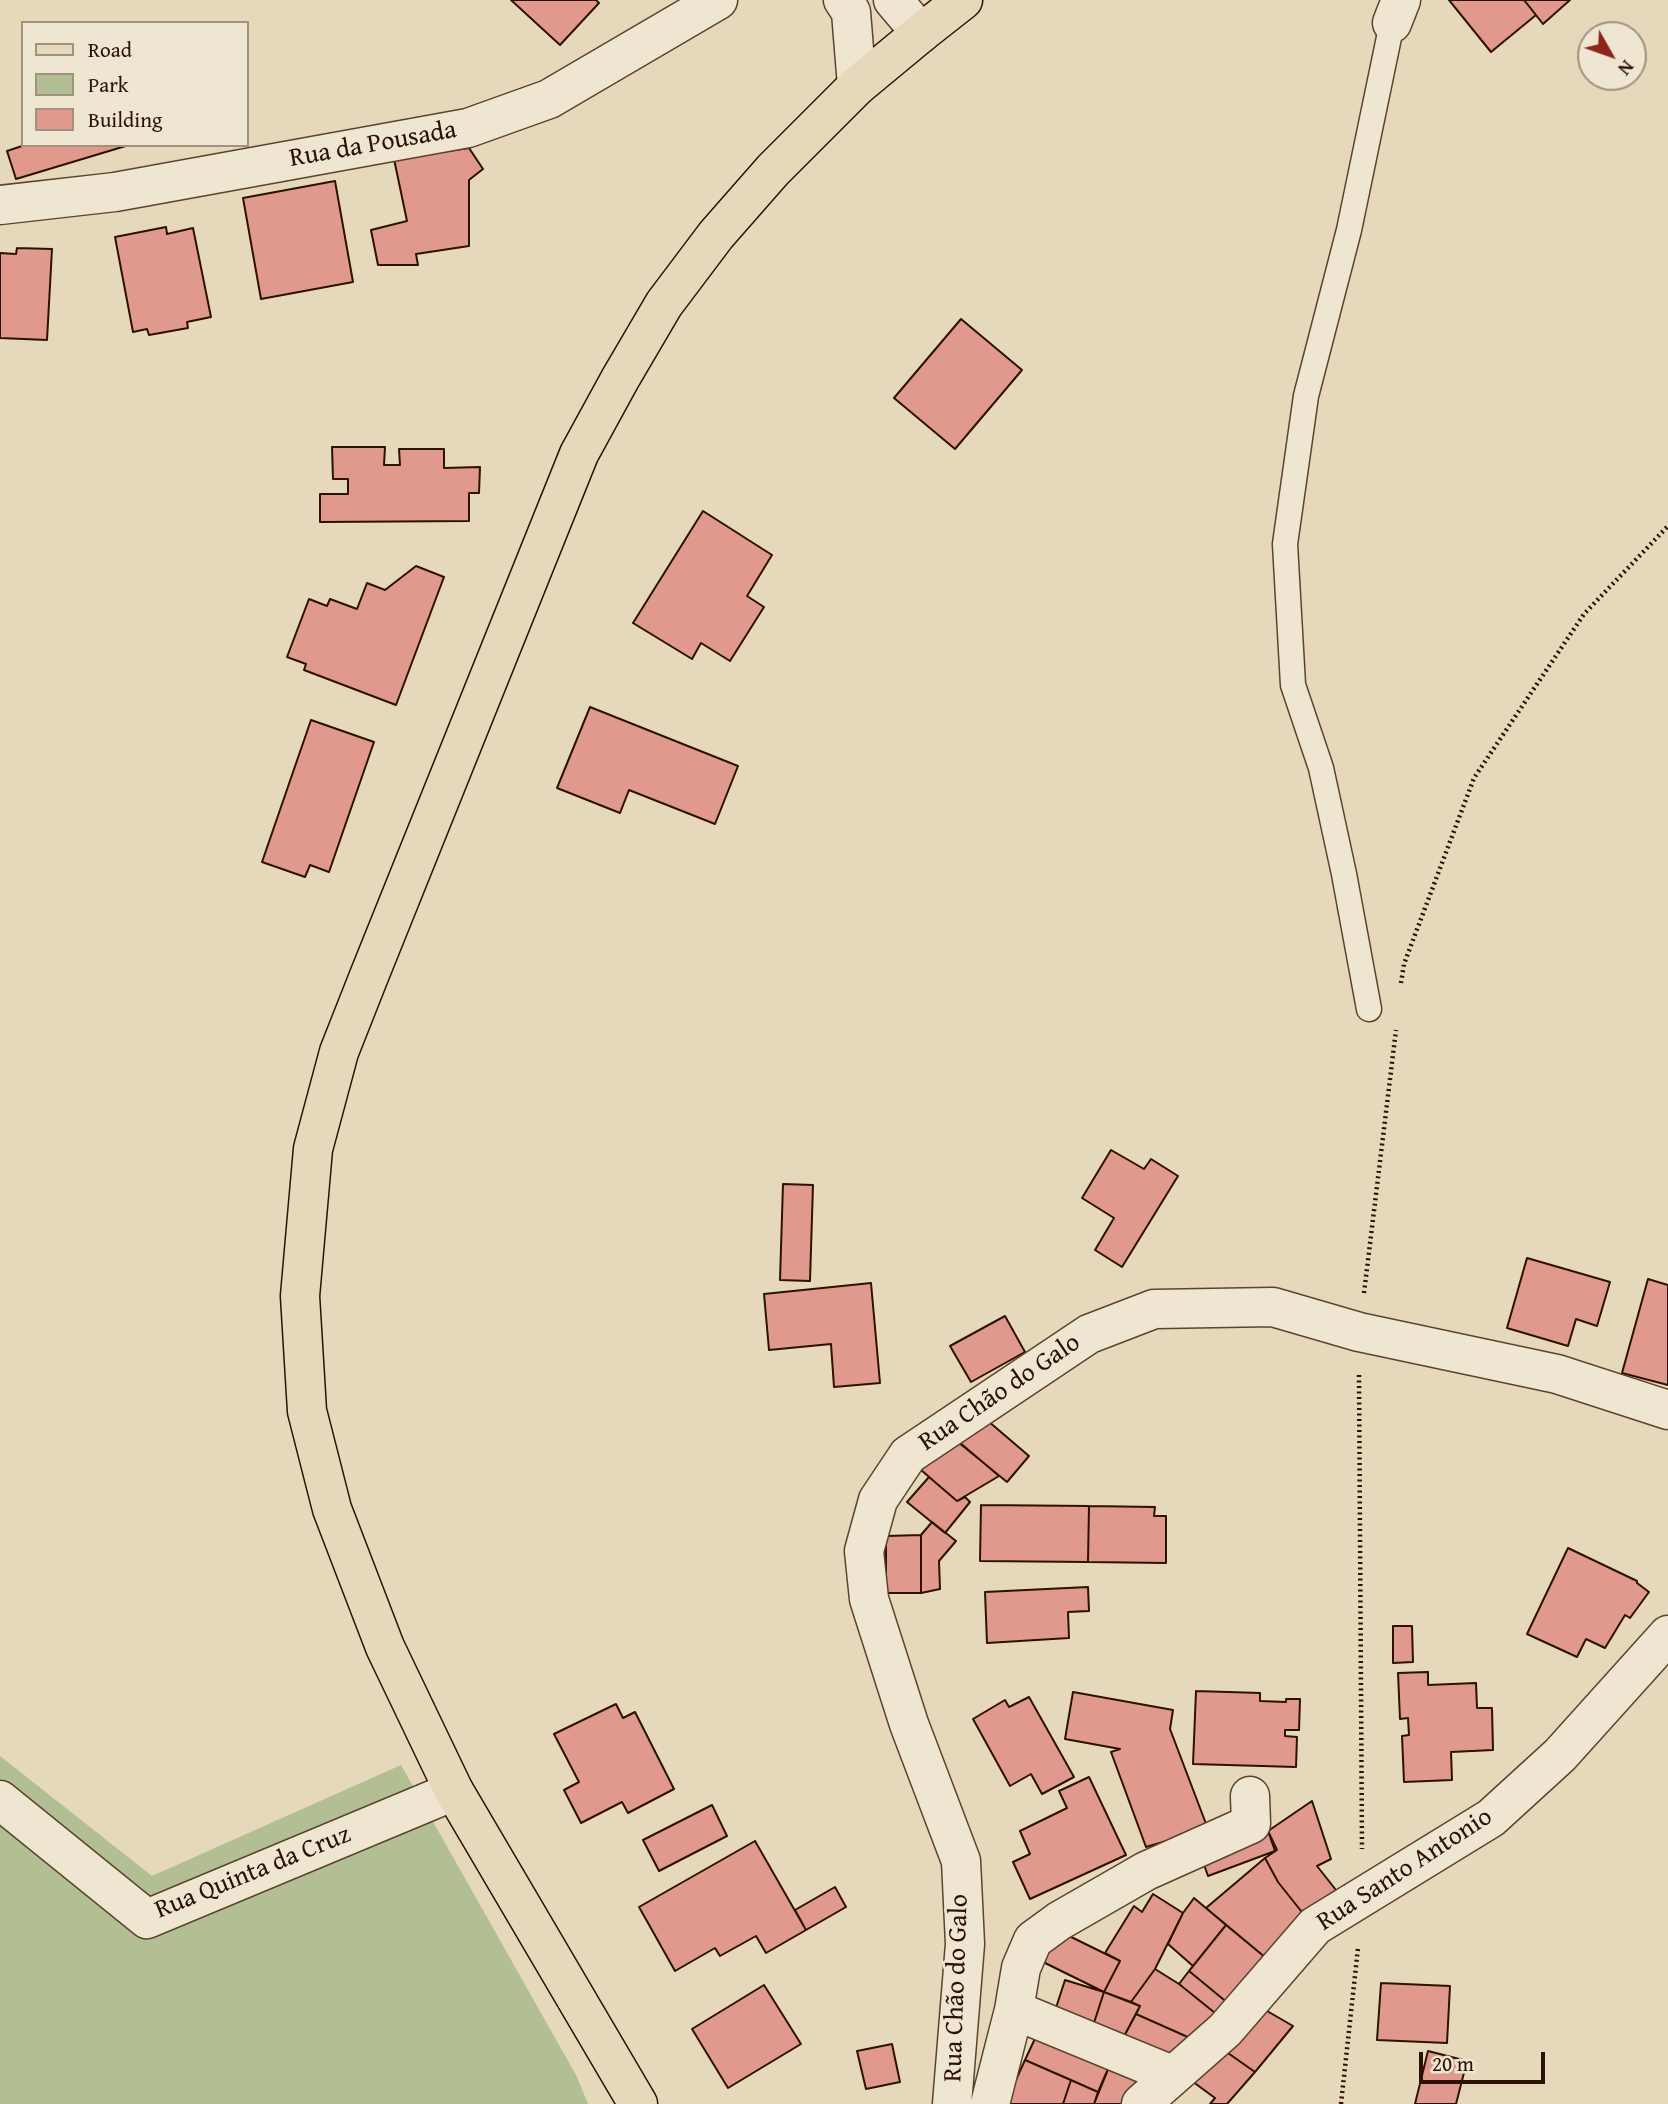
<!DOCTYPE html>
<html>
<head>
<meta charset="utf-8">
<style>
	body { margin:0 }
	#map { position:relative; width:1668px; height:2104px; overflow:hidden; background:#e6d8ba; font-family:"Gentium Book Plus",serif }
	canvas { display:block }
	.legend { position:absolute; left:21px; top:21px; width:228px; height:126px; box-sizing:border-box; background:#efe6d2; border:2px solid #a1917e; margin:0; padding:9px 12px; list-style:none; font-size:21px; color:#2c1200 }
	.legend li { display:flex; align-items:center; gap:14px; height:35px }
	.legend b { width:35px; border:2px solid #a1917e }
	.north { position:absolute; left:1577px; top:21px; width:70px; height:70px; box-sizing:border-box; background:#efe6d2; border:2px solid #a1917e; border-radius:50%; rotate:130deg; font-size:19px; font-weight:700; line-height:28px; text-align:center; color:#2c1200 }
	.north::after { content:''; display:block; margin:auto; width:24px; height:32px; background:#8f2418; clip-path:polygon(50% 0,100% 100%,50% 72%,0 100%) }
	.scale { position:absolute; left:1419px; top:2052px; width:126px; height:32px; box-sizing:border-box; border:4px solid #2c1200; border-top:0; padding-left:9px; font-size:21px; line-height:24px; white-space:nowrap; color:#2c1200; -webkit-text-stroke:5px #efe6d2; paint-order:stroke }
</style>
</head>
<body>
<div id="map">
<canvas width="1668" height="2104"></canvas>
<ul class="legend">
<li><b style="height:9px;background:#e6d8ba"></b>Road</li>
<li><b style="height:19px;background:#b1bf92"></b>Park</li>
<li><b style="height:19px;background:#e0998c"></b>Building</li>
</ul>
<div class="north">N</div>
<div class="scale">20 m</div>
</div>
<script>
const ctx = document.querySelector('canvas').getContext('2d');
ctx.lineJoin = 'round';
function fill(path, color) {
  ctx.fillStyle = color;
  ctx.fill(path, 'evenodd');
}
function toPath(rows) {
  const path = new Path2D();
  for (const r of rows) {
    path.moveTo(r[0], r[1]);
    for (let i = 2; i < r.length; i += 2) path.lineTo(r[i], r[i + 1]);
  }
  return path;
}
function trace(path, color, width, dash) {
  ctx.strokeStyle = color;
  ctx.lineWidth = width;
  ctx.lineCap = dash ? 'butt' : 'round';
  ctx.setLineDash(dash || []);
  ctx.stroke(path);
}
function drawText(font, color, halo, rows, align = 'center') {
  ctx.font = font + ' "Gentium Book Plus",serif';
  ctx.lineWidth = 5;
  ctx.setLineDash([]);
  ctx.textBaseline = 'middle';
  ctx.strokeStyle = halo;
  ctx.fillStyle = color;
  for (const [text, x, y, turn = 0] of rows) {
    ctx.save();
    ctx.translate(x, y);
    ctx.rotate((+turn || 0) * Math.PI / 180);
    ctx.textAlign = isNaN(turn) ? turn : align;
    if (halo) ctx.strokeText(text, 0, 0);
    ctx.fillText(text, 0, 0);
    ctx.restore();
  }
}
const green = toPath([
	[0,1756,152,1876,401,1765,576,2075,588,2104,0,2104]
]);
const building = toPath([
	[511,0,596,0,599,3,560,45,511,0],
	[1449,0,1524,0,1536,15,1491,52,1449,0],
	[1524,0,1570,0,1543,24,1524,0],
	[25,145,129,145,16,179,7,151,25,145],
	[469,148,483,169,469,180,469,246,416,254,418,265,378,265,371,230,407,221,394,159,469,148],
	[335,181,353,282,261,299,243,198,335,181],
	[166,227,167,234,193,228,211,317,187,322,188,328,149,335,147,329,133,332,115,237,166,227],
	[17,248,52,249,47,340,0,338,0,253,16,254,17,248],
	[961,319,1022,370,955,449,894,398,961,319],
	[332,447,385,447,384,465,400,465,399,449,444,449,444,468,480,467,479,493,469,493,469,521,320,522,320,494,348,494,348,479,333,479,332,447],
	[703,511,772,555,747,596,764,607,730,661,701,643,692,659,633,623,703,511],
	[416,566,444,577,396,705,304,670,306,664,287,657,309,599,327,606,330,599,357,609,367,583,385,590,416,566],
	[590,707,738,766,715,824,629,790,620,813,557,788,590,707],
	[311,720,374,742,329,872,310,865,305,877,262,862,311,720],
	[1111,1150,1144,1169,1151,1159,1178,1176,1122,1267,1095,1250,1114,1218,1082,1198,1111,1150],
	[783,1184,813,1185,810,1281,780,1280,783,1184],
	[1527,1258,1610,1282,1597,1326,1576,1319,1568,1346,1507,1328,1527,1258],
	[1648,1279,1668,1285,1668,1385,1622,1373,1648,1279],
	[871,1283,880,1383,834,1387,831,1344,769,1350,764,1294,871,1283],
	[1005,1316,1025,1352,971,1382,950,1346,1005,1316],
	[981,1415,1029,1456,1007,1482,958,1442,981,1415],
	[952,1436,999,1476,957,1501,921,1470,952,1436],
	[929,1477,957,1501,965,1497,970,1502,945,1533,907,1502,929,1477],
	[981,1505,1089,1506,1088,1562,980,1561,981,1505],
	[1089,1506,1155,1507,1154,1516,1166,1516,1166,1563,1088,1562,1089,1506],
	[932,1522,956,1541,939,1561,940,1589,921,1593,921,1535,932,1522],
	[921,1535,921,1593,886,1593,886,1536,921,1535],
	[1568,1548,1637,1581,1637,1583,1649,1592,1630,1618,1625,1615,1605,1648,1586,1639,1577,1657,1527,1634,1568,1548],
	[1088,1587,1089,1611,1068,1612,1069,1638,987,1643,985,1592,1088,1587],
	[1393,1626,1412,1626,1413,1662,1393,1663,1393,1626],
	[1428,1672,1428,1685,1476,1683,1477,1708,1492,1708,1493,1750,1451,1752,1452,1780,1404,1782,1402,1736,1409,1735,1408,1718,1400,1719,1398,1673,1428,1672],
	[1196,1691,1260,1693,1260,1701,1286,1702,1286,1699,1300,1699,1299,1730,1285,1730,1285,1736,1297,1737,1296,1767,1193,1764,1196,1691],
	[1073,1692,1173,1710,1170,1729,1208,1829,1146,1847,1111,1752,1120,1749,1065,1739,1073,1692],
	[1029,1697,1074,1777,1042,1794,1031,1774,1010,1786,973,1719,1005,1700,1009,1707,1029,1697],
	[616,1704,623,1718,635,1712,674,1789,628,1813,622,1802,581,1823,564,1790,579,1782,554,1734,616,1704],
	[1089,1777,1126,1855,1030,1899,1013,1862,1030,1854,1020,1831,1067,1808,1059,1791,1089,1777],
	[1312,1801,1331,1859,1317,1866,1336,1890,1305,1916,1278,1882,1265,1858,1277,1850,1268,1831,1312,1801],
	[712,1805,727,1836,659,1871,643,1840,712,1805],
	[1268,1831,1275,1851,1208,1876,1201,1856,1268,1831],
	[755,1841,806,1930,766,1953,756,1936,720,1956,715,1948,675,1971,639,1907,755,1841],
	[1265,1858,1278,1882,1305,1916,1272,1963,1206,1908,1265,1858],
	[835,1887,846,1907,806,1930,795,1910,835,1887],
	[1153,1894,1183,1913,1155,1969,1131,2002,1104,1992,1120,1961,1105,1953,1134,1906,1142,1912,1153,1894],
	[1194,1898,1226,1925,1193,1966,1168,1944,1183,1913,1194,1898],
	[1226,1925,1272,1963,1235,2009,1189,1971,1226,1925],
	[1057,1930,1120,1961,1104,1992,1041,1961,1057,1930],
	[1155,1969,1179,1984,1225,2021,1199,2042,1136,2014,1140,2006,1131,2002,1155,1969],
	[1189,1971,1235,2009,1225,2021,1179,1984,1189,1971],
	[1065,1980,1104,1992,1092,2029,1053,2017,1065,1980],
	[1381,1983,1450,1986,1447,2043,1377,2040,1381,1983],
	[764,1985,801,2044,728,2088,692,2029,764,1985],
	[1104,1992,1140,2006,1121,2042,1092,2029,1104,1992],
	[1255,2004,1293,2026,1255,2072,1218,2046,1255,2004],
	[1136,2014,1199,2042,1175,2064,1121,2042,1136,2014],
	[1039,2030,1111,2062,1098,2092,1025,2060,1039,2030],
	[892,2044,900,2082,866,2089,857,2051,892,2044],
	[1218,2046,1255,2072,1227,2104,1210,2104,1215,2098,1185,2076,1218,2046],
	[1428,2051,1467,2061,1456,2104,1415,2104,1428,2051],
	[1025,2060,1071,2080,1063,2104,1005,2104,1025,2060],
	[1111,2062,1150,2082,1132,2104,1094,2104,1111,2062],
	[1071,2080,1098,2092,1094,2104,1063,2104,1071,2080]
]);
const path = toPath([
	[1401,983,1404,964,1474,778,1584,614,1668,526],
	[1364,1293,1396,1030],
	[1359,1375,1362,1849],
	[1341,2104,1358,1948]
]);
const lane = toPath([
	[1369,1009,1344,874,1321,768,1293,685,1285,544,1306,396,1349,230,1392,23]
]);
const street = toPath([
	[843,0,851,12,857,86],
	[893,0,921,33],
	[1392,23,1401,0],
	[0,205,115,192,468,128,549,99,718,0],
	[0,1800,147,1919,454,1791],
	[1014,2010,1021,1968,1033,1940,1059,1921,1146,1871,1251,1824,1250,1796],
	[952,2104,965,1944,961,1861,909,1724,869,1599,864,1551,878,1500,908,1455,1089,1334,1154,1309,1273,1307,1359,1332,1557,1374,1668,1410],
	[990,2104,1014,2010,1172,2075],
	[1141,2104,1225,2030,1315,1926,1491,1818,1560,1755,1668,1635]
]);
const primary = toPath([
	[638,2104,454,1791,385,1647,332,1509,307,1411,300,1296,313,1149,339,1052,369,976,579,454,620,379,664,304,716,235,773,170,857,86,921,33,963,0]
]);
const streetNames = [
	["Rua da Pousada",373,145,-10],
	["Rua Chão do Galo",1000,1393,-34],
	["Rua Santo Antonio",1405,1870,-33],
	["Rua Quinta da Cruz",253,1873,-22],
	["Rua Chão do Galo",957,1988,-88]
];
fill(green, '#b1bf92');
fill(building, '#e0998c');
trace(building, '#2c1200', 2);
trace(lane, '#5a442e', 27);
trace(street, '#5a442e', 41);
trace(primary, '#2c1200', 41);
trace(path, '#2c1200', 4.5, [2, 3.5]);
trace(lane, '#efe6d2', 24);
trace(street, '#efe6d2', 38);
trace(primary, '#e6d8ba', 38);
drawText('26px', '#2c1200', '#efe6d2', streetNames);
</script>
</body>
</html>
